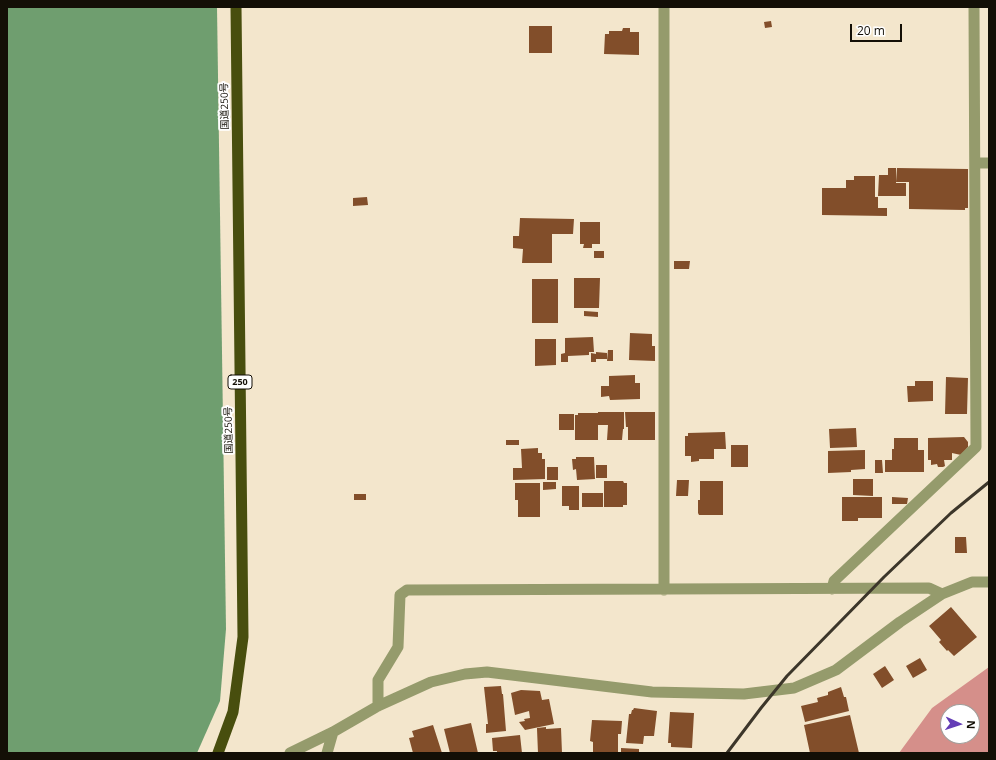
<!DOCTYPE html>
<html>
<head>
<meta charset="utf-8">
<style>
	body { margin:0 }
	#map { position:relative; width:996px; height:760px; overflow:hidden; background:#f3e6cc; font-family:"Open Sans",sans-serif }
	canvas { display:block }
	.frame { position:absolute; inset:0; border:8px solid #130f06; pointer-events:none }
	.north { position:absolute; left:940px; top:704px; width:40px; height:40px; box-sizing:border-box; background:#fff; border:1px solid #a19f9b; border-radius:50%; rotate:93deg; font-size:11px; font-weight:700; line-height:16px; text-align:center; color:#130f06 }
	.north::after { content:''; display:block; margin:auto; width:14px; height:18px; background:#643db6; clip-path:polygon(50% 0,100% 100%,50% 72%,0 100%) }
	.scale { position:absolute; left:850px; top:24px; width:52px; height:18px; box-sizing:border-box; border:2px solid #130f06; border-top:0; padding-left:5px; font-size:12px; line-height:14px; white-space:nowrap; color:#130f06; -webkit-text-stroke:3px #fff; paint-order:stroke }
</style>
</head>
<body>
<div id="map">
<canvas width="996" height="760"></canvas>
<div class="frame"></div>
<div class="north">N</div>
<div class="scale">20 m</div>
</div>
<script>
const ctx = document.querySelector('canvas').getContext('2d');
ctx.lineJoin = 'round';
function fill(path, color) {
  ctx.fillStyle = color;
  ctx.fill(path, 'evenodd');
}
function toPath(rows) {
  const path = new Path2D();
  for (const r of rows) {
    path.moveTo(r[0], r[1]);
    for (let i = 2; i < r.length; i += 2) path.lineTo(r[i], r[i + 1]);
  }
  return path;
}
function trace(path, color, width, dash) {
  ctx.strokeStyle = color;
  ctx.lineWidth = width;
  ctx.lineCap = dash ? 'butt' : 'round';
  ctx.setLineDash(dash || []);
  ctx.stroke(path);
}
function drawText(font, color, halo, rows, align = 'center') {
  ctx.font = font + ' "Open Sans","Noto Sans JP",sans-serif';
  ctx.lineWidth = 4;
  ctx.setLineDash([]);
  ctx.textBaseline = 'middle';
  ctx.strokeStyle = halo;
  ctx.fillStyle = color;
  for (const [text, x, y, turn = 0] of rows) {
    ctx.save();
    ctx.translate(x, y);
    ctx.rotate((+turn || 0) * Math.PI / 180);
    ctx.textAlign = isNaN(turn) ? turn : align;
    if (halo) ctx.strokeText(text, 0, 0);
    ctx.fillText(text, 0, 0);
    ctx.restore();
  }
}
const forest = toPath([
	[989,667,989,753,899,753,932,708],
	[948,712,972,712,972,736,948,736]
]);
const water = toPath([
	[7,7,217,7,226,629,220,701,197,753,7,753]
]);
const building = toPath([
	[771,21,772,27,765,28,764,22],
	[529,26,552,26,552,53,529,53],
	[623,28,630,28,630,32,639,32,639,55,604,54,605,34,609,34,609,31,622,31],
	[888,168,896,168,896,183,906,183,906,196,878,196,879,175,888,175],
	[897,168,968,169,968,208,965,208,965,210,909,209,909,182,896,182],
	[854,176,875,176,875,197,878,197,878,208,887,208,887,216,822,215,822,188,846,188,846,180,854,180],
	[367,197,368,205,353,206,353,198],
	[520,218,574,219,573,234,552,234,552,263,522,263,523,249,513,248,513,236,519,236],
	[580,222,600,222,600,244,592,244,592,248,583,248,584,244,580,244],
	[594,251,604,251,604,258,594,258],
	[674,261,690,261,689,269,674,269],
	[574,278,600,278,599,308,574,308],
	[532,279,558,279,558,323,532,323],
	[584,311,598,312,598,317,584,316],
	[630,333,652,334,652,346,655,346,655,361,629,360],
	[593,337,594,352,589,352,589,355,568,356,568,362,561,362,561,354,565,353,565,338],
	[535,339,556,339,556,365,535,366],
	[608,350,613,350,613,361,607,361],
	[596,352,607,353,607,359,596,359,596,362,591,362,591,353,596,354],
	[635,375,635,383,640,383,640,399,610,400,609,396,601,397,601,386,609,386,609,376],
	[946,377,968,378,967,414,945,414],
	[915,381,933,381,933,401,908,402,907,386,915,386],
	[598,412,624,412,624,429,623,429,622,440,607,440,608,425,598,425,598,440,575,440,575,415,578,415,578,413,598,413],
	[625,412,655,412,655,440,628,440,628,427,626,427],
	[559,414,574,414,574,430,559,430],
	[856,428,857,447,830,448,829,429],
	[725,432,726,449,714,449,714,459,699,459,699,461,691,462,691,456,685,456,685,436,688,436,688,433],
	[964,437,968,442,968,447,961,455,952,453,952,460,944,460,945,466,943,467,938,467,937,464,931,465,931,460,928,460,928,438],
	[894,438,918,438,918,450,924,450,924,472,885,472,885,460,892,460,892,449,894,449],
	[506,440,519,440,519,445,506,445],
	[731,445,748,445,748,467,731,467],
	[538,448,538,453,542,453,542,459,545,459,545,479,513,480,513,468,522,468,521,449],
	[865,450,865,469,851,470,851,472,828,473,828,451],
	[576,457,594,457,595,479,577,480,576,469,573,470,572,459,576,459],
	[875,460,882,460,883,473,875,473],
	[596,465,607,465,607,478,596,478],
	[547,467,558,467,558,480,547,480],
	[853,479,873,479,873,496,853,495],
	[677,480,689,480,688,496,676,496],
	[604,481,623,481,624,483,627,483,627,505,623,505,623,507,604,507],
	[700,481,723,481,723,515,699,515,698,513,698,500,700,500],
	[543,482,556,482,556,489,543,490],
	[515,483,540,483,540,517,518,517,518,500,515,500],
	[562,486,579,486,579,510,569,510,569,506,562,506],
	[582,493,603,493,603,507,582,507],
	[354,494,366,494,366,500,354,500],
	[842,497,882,497,882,518,858,518,858,521,842,521],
	[892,497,908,498,907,504,892,504],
	[955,537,966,537,967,553,955,553],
	[951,607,977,637,954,656,948,650,947,651,939,642,941,640,929,626],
	[920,658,927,670,913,678,906,666],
	[885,666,894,680,882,688,873,674],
	[501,686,502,694,503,694,506,731,486,733,486,724,488,724,484,687],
	[841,687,844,697,846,697,849,711,805,722,801,706,818,702,817,698,828,695,828,692],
	[521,690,540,691,542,700,549,699,554,724,525,730,519,722,525,721,524,719,530,718,529,711,515,715,511,693],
	[634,708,657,711,654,736,644,736,643,744,626,743,629,714,631,714,632,710,633,710],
	[670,712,694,713,692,748,671,747,671,743,668,743],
	[850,715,859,753,810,753,804,725],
	[592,720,622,721,621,734,618,734,618,753,593,753,593,742,590,741],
	[471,723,478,753,450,753,444,729],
	[433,725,442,753,413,753,409,738,414,737,412,731],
	[546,727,546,729,561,728,562,753,538,753,537,729,537,728],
	[520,735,522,753,497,753,497,751,493,751,492,738],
	[621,748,639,749,639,753,621,753]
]);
const minor = toPath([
	[664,7,664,590],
	[975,163,989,163],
	[832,589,834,581,976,447,974,7],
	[378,706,378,680,398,647,400,595,407,590,929,588,942,594],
	[290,753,333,732,378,706,431,682,465,674,487,672,652,692,744,694,794,688,836,670,900,622,942,594,972,582,989,582],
	[327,753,333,732]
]);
const trunk = toPath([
	[218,753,233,712,243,637,236,7]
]);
const rail = toPath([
	[727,753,761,708,787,676,884,577,951,513,989,482]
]);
const shields = [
	[240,382,24]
];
const shieldNames = [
	["250",240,382]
];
const streetNames = [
	["国道250号",225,106,-91],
	["国道250号",229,430,-91]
];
fill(forest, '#d58f8a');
fill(water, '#6f9e6f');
fill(building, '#824e2a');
trace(minor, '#959b6c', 11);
trace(trunk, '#484e0e', 11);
trace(rail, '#3c362a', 3);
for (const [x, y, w] of shields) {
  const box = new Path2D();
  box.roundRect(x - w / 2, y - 7, w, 14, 3);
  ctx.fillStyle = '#fff';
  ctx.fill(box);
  trace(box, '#130f06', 1);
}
drawText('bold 9px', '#130f06', null, shieldNames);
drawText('10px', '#130f06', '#fff', streetNames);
</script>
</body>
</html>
